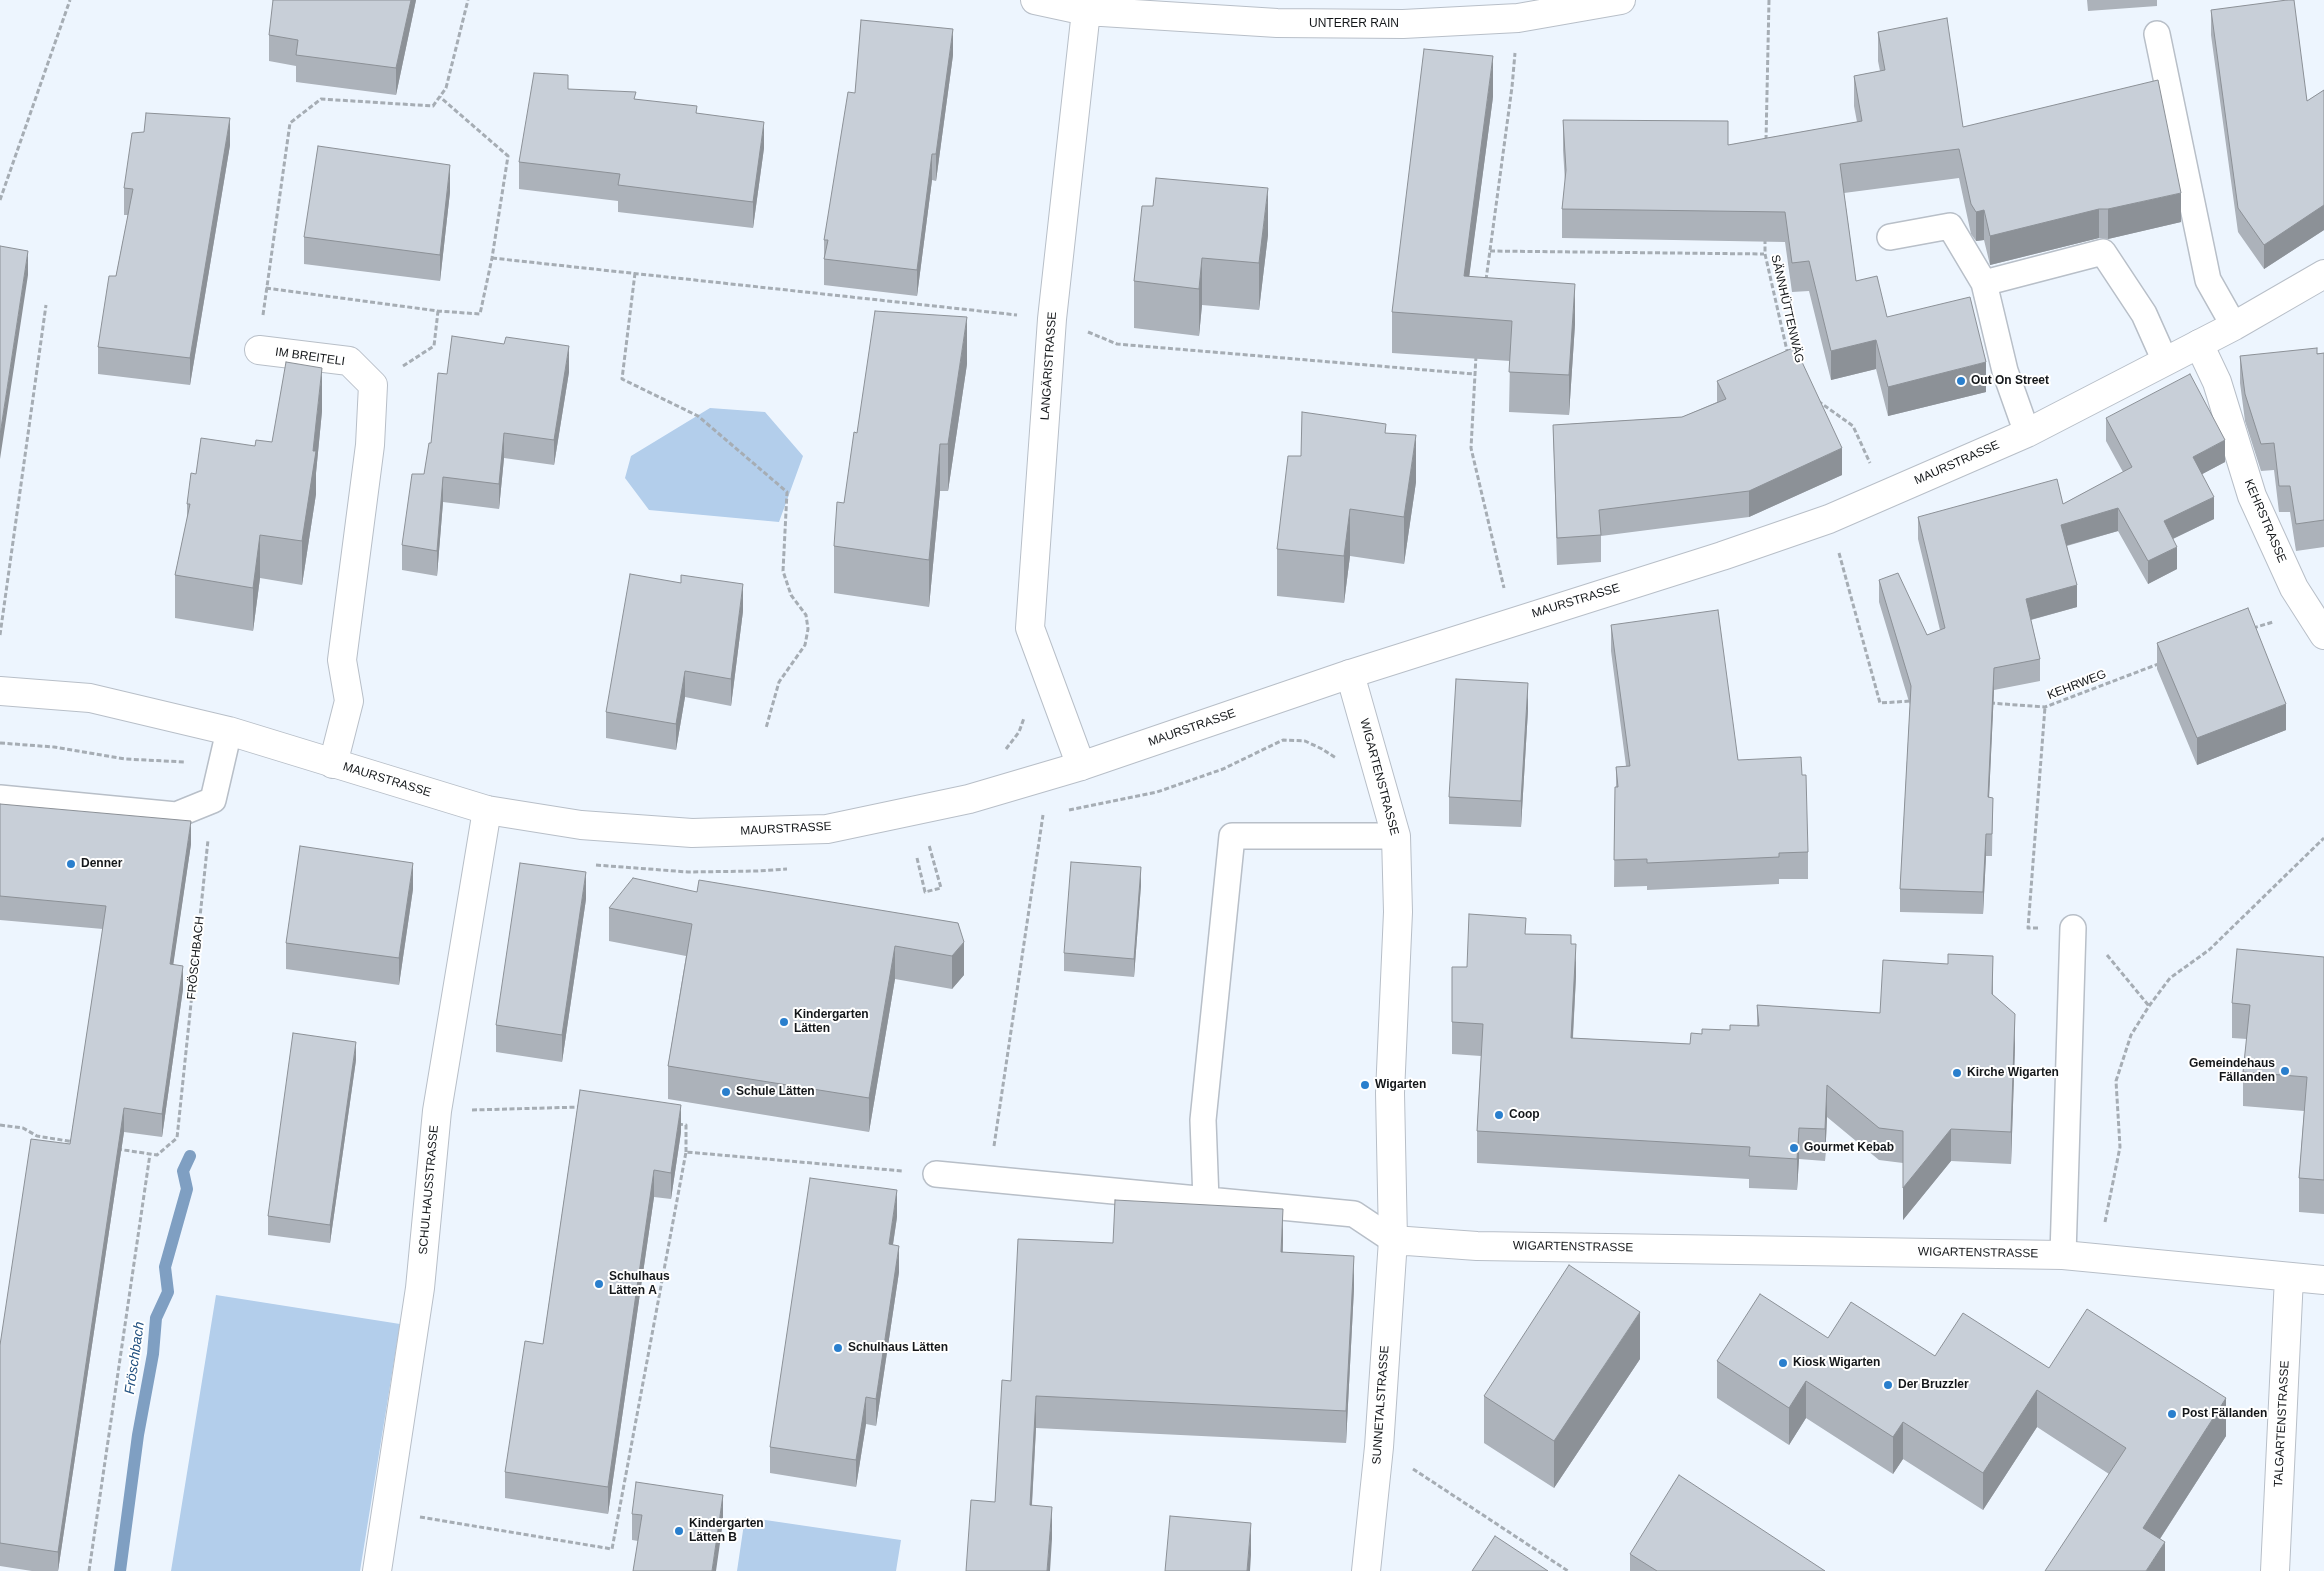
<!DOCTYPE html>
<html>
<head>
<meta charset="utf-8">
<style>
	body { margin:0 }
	canvas { display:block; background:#edf5fe }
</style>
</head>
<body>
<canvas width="2324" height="1571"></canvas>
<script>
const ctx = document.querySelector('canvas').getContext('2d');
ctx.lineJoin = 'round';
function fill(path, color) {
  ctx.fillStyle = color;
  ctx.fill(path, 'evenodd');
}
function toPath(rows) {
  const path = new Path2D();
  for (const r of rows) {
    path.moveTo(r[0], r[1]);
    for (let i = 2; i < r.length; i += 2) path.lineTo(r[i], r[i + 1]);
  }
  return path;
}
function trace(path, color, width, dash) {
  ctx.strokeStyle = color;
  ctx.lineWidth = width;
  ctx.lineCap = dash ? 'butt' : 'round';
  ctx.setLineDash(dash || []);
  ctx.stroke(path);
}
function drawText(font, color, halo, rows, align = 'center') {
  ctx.font = font + ' Helvetica,sans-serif';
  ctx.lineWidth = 4;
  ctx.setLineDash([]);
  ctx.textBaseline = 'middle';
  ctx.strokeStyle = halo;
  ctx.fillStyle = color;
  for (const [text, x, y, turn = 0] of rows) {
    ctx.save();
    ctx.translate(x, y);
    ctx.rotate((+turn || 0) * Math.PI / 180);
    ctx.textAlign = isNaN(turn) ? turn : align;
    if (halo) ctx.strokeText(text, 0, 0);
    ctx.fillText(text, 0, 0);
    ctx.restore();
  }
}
const green = toPath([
	[710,408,765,412,803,456,779,522,649,510,625,478,631,456],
	[216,1295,400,1324,360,1571,171,1571],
	[745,1517,901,1540,896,1571,737,1571]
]);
const stream = toPath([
	[120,1571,138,1435,153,1354,156,1318,168,1292,165,1267,187,1189,183,1171,190,1156]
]);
const path = toPath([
	[1766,140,1769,0],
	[0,200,70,0],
	[1765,239,1765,254,1788,355],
	[1490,251,1764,254],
	[492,258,1017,315],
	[635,273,622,379,698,416,787,492,783,571,791,595,806,615,808,629,805,645,779,682,766,728],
	[1486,280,1512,87,1515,53],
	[266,288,438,311,480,314,492,258,508,156,440,97],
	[263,315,290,123,321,99,433,106,446,88,468,0],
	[1088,332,1117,344,1474,374],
	[1476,356,1471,448,1504,588],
	[403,366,434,346,438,311],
	[1818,401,1853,426,1870,463],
	[1839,553,1880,703,1911,701],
	[2253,628,2273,622],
	[0,635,46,305],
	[1990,703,2045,707,2161,663],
	[0,743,54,747,125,759,186,762],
	[1006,749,1019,732,1024,718],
	[1069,810,1157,792,1223,769,1283,740,1305,741,1322,749,1336,758],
	[917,858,925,892,941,888,929,845],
	[596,865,688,872,757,871,787,869],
	[2038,928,2028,928,2045,707],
	[2107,955,2149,1006],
	[472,1110,581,1107],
	[678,1124,686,1125,686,1152],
	[0,1125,23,1128,37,1136,74,1142],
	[994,1146,1043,815],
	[117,1149,157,1155,177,1138,208,840],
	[2105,1222,2120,1147,2116,1081,2131,1035,2149,1006,2170,978,2209,950,2324,838],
	[1413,1469,1568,1571],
	[420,1517,612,1549,686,1152,903,1171],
	[89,1571,150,1154]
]);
const lane = toPath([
	[2157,34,2208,280,2234,326],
	[1890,237,1950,226,1984,283,2005,371,2027,433],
	[1984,283,2103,252,2144,314,2165,361],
	[0,798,176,815,213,800,229,731],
	[936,1174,1354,1214,1393,1240],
	[1206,1200,1203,1120,1232,836,1396,836],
	[2063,1255,2073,928]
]);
const street = toPath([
	[1035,0,1086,11,1052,319,1030,628,1081,766],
	[1086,11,1277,23,1403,24,1518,18,1621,0],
	[2199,344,2217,382,2252,496,2294,588,2324,635],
	[259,350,349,361,373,385,370,445,342,660,349,701,333,764],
	[1350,674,1396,836,1398,912,1390,1093,1393,1240,1379,1447,1366,1571],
	[1393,1240,1477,1246,2063,1255,2324,1280],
	[377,1571,420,1288,437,1111,487,810],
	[2275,1571,2289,1277]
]);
const secondary = toPath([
	[0,691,90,698,229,731,487,810,581,825,692,833,827,829,969,799,1081,766,1350,674,1722,556,1829,519,2027,433,2234,326,2324,274]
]);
const wall = toPath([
	[416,0,396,95,296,82,296,66,269,61,269,35],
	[2087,0,2157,0,2157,6,2088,11],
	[2211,10,2307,101,2324,90,2324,230,2264,269,2238,232,2211,35],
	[1878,32,1963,127,2181,222,2108,239,2099,238,1990,265,1984,240,1976,241,1971,234,1959,178,1844,193,1856,281,1887,317,1986,392,1888,416,1876,369,1831,380,1809,291,1792,292,1785,242,1562,238,1562,209,1565,182,1563,150,1563,120,1728,145,1857,122,1854,106,1854,76,1880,71,1878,61],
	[953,55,936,181,932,180,917,296,824,285,824,240,855,93],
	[568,89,636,99,697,113,764,148,753,228,618,212,618,201,519,189,519,162],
	[1493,97,1469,276,1575,324,1569,415,1509,412,1510,361,1392,353,1392,312],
	[144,132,230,145,190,385,98,374,98,347,116,276,128,215,124,215,124,188],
	[450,192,440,281,304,264,304,237],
	[1153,206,1268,235,1259,310,1202,305,1199,336,1134,328,1134,281],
	[2324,353,2324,547,2296,551,2290,512,2279,512,2274,470,2261,471,2245,421,2240,383,2240,356],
	[967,364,948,491,940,491,929,607,834,593,834,546,844,503,857,433],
	[569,372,554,465,504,458,499,509,443,502,437,576,402,570,402,545,424,474,447,374],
	[1717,381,1842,475,1749,517,1601,536,1601,562,1557,565,1553,425,1682,417,1717,402],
	[322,411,316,473,316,494,302,585,260,578,253,631,175,618,175,575,187,520,187,504,196,474,255,446,272,442],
	[2106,418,2225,462,2202,474,2214,519,2173,539,2177,569,2148,584,2118,531,2067,546,2077,607,2031,620,2040,659,2040,681,1994,690,1989,797,1993,798,1992,856,1986,856,1983,914,1900,912,1900,889,1910,705,1879,602,1879,580,1927,635,1940,630,1918,539,1918,517,2063,504,2123,472,2106,441],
	[1386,433,1416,482,1404,564,1350,556,1344,603,1277,596,1277,549,1301,456],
	[743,611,731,706,685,697,676,750,606,738,606,712],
	[1611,625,1738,760,1808,852,1808,879,1779,879,1779,884,1647,890,1647,886,1614,887,1615,787,1616,787,1616,767,1626,766,1611,651],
	[2157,643,2286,730,2197,765,2157,669],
	[1528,710,1521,827,1449,824,1449,797],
	[0,804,191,844,173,964,183,989,162,1137,124,1132,58,1571,32,1571,0,1566,0,1345,70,1144,103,929,0,920],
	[1141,885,1134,977,1064,971,1064,953],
	[413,889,399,985,286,969,286,943],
	[697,892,958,923,964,975,952,989,895,979,869,1132,668,1099,668,1066,686,956,609,941,609,908],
	[586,899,562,1062,496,1052,496,1025],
	[1526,934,1571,944,1576,976,1573,1038,1690,1044,1702,1034,1757,1026,1757,1005,1880,1013,1993,995,2015,1046,2011,1164,1951,1161,1903,1220,1903,1163,1879,1160,1827,1117,1825,1161,1799,1159,1797,1190,1749,1188,1749,1179,1477,1163,1477,1131,1481,1056,1452,1054,1452,967,1467,967],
	[2324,957,2324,1214,2299,1212,2299,1178,2304,1111,2243,1106,2243,1072,2247,1039,2232,1038,2232,1003],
	[356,1060,330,1243,268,1235,268,1216],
	[580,1090,681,1132,671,1199,654,1197,608,1514,505,1498,505,1472,543,1344],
	[897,1217,893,1245,899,1272,876,1426,866,1424,856,1487,770,1473,770,1447],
	[1283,1241,1283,1252,1354,1288,1346,1443,1036,1428,1032,1505,1052,1539,995,1502,1011,1381],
	[1828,1338,1935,1356,2049,1368,2226,1436,2160,1539,2165,1571,2109,1474,2037,1427,1983,1510,1903,1459,1893,1474,1806,1418,1789,1445,1717,1398,1717,1361],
	[1640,1359,1554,1488,1484,1443,1484,1396],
	[632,1514,723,1522,638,1541,632,1540],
	[1630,1554,1825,1571,1630,1571]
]);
const shadedWall = toPath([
	[411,0,416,0,396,95,396,68],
	[953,29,953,55,936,181,936,154],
	[1493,56,1493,97,1464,316,1464,276],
	[230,118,230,145,190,385,190,358],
	[764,122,764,148,753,228,753,202],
	[932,154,932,180,917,296,917,270],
	[450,165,450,192,440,281,440,255],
	[1268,188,1268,235,1259,310,1259,263],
	[2181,193,2181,222,2108,239,2108,209],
	[2324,205,2324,230,2264,269,2264,245],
	[2099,209,2099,238,1990,265,1990,236],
	[1984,210,1984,240,1976,241,1976,212],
	[28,251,28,275,0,459,0,435],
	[1202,258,1202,305,1199,336,1199,289],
	[1575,284,1575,324,1569,415,1569,375],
	[967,317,967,364,948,491,948,444],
	[1876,340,1876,369,1831,380,1831,351],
	[569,346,569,372,554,465,554,440],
	[1986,362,1986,392,1888,416,1888,387],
	[322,368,322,411,316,473,316,494,302,585,302,541,313,451],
	[504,433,504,458,499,509,499,484],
	[1416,435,1416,482,1404,564,1404,517],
	[2225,440,2225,462,2193,479,2193,457],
	[940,444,940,491,929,607,929,560],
	[1842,448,1842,475,1749,517,1749,491],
	[443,477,443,502,437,576,437,551],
	[2214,497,2214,519,2164,543,2164,521],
	[2118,508,2118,531,2061,547,2061,525],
	[1350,509,1350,556,1344,603,1344,556],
	[260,535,260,578,253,631,253,588],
	[2177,547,2177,569,2148,584,2148,561],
	[743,584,743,611,731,706,731,679],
	[2077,585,2077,607,2026,621,2026,599],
	[1994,668,1994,690,1988,820,1988,797],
	[685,671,685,697,676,750,676,724],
	[1528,683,1528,710,1521,827,1521,801],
	[2286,704,2286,730,2197,765,2197,738],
	[191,821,191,844,170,987,170,964],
	[1986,834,1986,856,1983,914,1983,892],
	[413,863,413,889,399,985,399,958],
	[1141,867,1141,885,1134,977,1134,959],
	[586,872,586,899,562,1062,562,1035],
	[964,942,964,975,952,989,952,956],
	[1576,944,1576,976,1571,1069,1571,1038],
	[895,946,895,979,869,1132,869,1098],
	[1993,956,1993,988,1992,1026,1992,994],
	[183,966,183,989,162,1137,162,1114],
	[2015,1014,2015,1046,2011,1164,2011,1132],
	[356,1042,356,1060,330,1243,330,1225],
	[1827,1085,1827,1117,1825,1161,1825,1129],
	[681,1105,681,1132,671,1199,671,1173],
	[124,1108,124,1132,58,1571,58,1552],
	[1799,1128,1799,1159,1797,1190,1797,1159],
	[1951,1129,1951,1161,1903,1220,1903,1188],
	[654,1170,654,1197,608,1514,608,1487],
	[897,1190,897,1217,889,1270,889,1244],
	[1283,1209,1283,1241,1281,1284,1281,1252],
	[899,1246,899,1272,876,1426,876,1399],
	[1354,1256,1354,1288,1346,1443,1346,1411],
	[1640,1312,1640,1359,1554,1488,1554,1441],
	[1806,1381,1806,1418,1789,1445,1789,1408],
	[2037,1390,2037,1427,1983,1510,1983,1473],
	[1036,1396,1036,1428,1030,1537,1030,1505],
	[866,1397,866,1424,856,1487,856,1460],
	[2226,1398,2226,1436,2143,1565,2143,1528],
	[1903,1422,1903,1459,1893,1474,1893,1437],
	[723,1495,723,1522,716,1571,712,1571],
	[1052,1507,1052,1539,1050,1571,1047,1571],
	[1251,1523,1251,1555,1250,1571,1247,1571],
	[2165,1542,2165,1571,2146,1571]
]);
const building = toPath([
	[273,0,411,0,396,68,296,55,298,40,269,35,273,0],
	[2287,0,2294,0,2307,101,2324,90,2324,205,2264,245,2238,208,2211,10,2287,0],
	[1947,18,1963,127,2158,80,2181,193,2108,209,2099,209,1990,236,1984,210,1976,212,1971,204,1959,149,1840,164,1856,281,1877,276,1887,317,1970,297,1986,362,1888,387,1876,340,1831,351,1809,261,1792,263,1785,212,1562,209,1566,170,1563,120,1728,121,1728,145,1862,121,1854,76,1885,70,1878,32,1947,18],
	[861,20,953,29,936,154,932,154,917,270,824,259,828,240,824,240,848,92,855,93,861,20],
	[1424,49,1493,56,1464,276,1575,284,1569,375,1509,372,1512,321,1392,312,1424,49],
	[534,73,568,75,568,89,636,92,634,99,697,106,696,113,764,122,753,202,618,185,620,174,519,162,534,73],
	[146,113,230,118,190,358,98,347,109,276,116,276,133,189,124,188,132,133,144,132,146,113],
	[318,146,450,165,440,255,304,237,318,146],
	[1156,178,1268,188,1259,263,1202,258,1199,289,1134,281,1142,206,1153,206,1156,178],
	[0,246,28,251,0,435,0,246],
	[875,311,967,317,948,444,940,444,929,560,834,546,837,502,844,503,854,432,857,433,875,311],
	[452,336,504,344,506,337,569,346,554,440,504,433,499,484,443,477,437,551,402,545,412,474,424,474,429,443,431,443,438,373,447,374,452,336],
	[1795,347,1842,448,1749,491,1599,510,1601,535,1557,538,1553,425,1682,417,1726,399,1717,381,1795,347],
	[2317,348,2317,354,2324,353,2324,520,2296,524,2290,486,2279,486,2274,443,2261,444,2260,441,2245,394,2240,356,2317,348],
	[286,362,322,368,313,451,316,451,302,541,260,535,253,588,175,575,190,504,187,504,191,473,196,474,201,438,255,446,256,440,272,442,286,362],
	[2190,374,2225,440,2193,457,2214,497,2164,521,2177,547,2148,561,2118,508,2061,525,2077,585,2026,599,2040,659,1994,668,1988,797,1993,798,1992,834,1986,834,1983,892,1900,889,1911,686,1879,580,1898,573,1927,635,1945,628,1918,517,2057,479,2063,504,2132,467,2106,418,2190,374],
	[1302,412,1386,424,1385,433,1416,435,1404,517,1350,509,1344,556,1277,549,1288,456,1301,456,1302,412],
	[630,574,681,583,681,575,743,584,731,679,685,671,676,724,606,712,630,574],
	[2248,608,2286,704,2197,738,2157,643,2248,608],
	[1718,610,1738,760,1801,757,1802,775,1806,775,1808,852,1779,853,1779,857,1647,863,1647,859,1614,860,1615,787,1618,787,1616,767,1630,766,1611,625,1718,610],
	[1456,679,1528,683,1521,801,1449,797,1456,679],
	[0,804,191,821,170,964,183,966,162,1114,124,1108,58,1552,0,1543,0,1345,31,1139,70,1144,106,906,0,896,0,804],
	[300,846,413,863,399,958,286,943,300,846],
	[1071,862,1141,867,1134,959,1064,953,1071,862],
	[520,863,586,872,562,1035,496,1025,520,863],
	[633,878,697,892,699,880,958,923,964,942,952,956,895,946,869,1098,668,1066,692,924,609,908,633,878],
	[1469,914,1526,918,1525,934,1571,935,1571,944,1576,944,1571,1038,1690,1044,1691,1033,1702,1034,1702,1029,1730,1030,1730,1025,1759,1026,1757,1005,1880,1013,1883,960,1948,964,1948,954,1993,956,1992,994,2015,1014,2011,1132,1951,1129,1903,1188,1903,1131,1879,1128,1827,1085,1825,1129,1799,1128,1797,1159,1749,1156,1750,1147,1477,1131,1483,1024,1452,1022,1452,967,1467,967,1469,914],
	[2237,949,2324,957,2324,1180,2299,1178,2307,1077,2243,1072,2250,1005,2232,1003,2237,949],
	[293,1033,356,1042,330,1225,268,1216,293,1033],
	[580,1090,681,1105,671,1173,654,1170,608,1487,505,1472,525,1341,543,1344,580,1090],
	[810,1178,897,1190,889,1244,899,1246,876,1399,866,1397,856,1460,770,1447,810,1178],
	[1115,1200,1283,1209,1281,1252,1354,1256,1346,1411,1036,1396,1030,1505,1052,1507,1047,1571,966,1571,971,1500,995,1502,1002,1380,1011,1381,1018,1239,1113,1243,1115,1200],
	[1569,1265,1640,1312,1554,1441,1484,1396,1569,1265],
	[1760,1294,1828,1338,1851,1302,1935,1356,1963,1313,2049,1368,2087,1309,2226,1398,2143,1528,2165,1542,2146,1571,2045,1571,2126,1448,2037,1390,1983,1473,1903,1422,1893,1437,1806,1381,1789,1408,1717,1361,1760,1294],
	[1679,1475,1825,1571,1657,1571,1630,1554,1679,1475],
	[636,1482,723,1495,712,1571,633,1571,642,1515,632,1514,636,1482],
	[1170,1516,1251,1523,1247,1571,1165,1571,1170,1516],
	[1495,1536,1548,1571,1472,1571,1495,1536]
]);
const markers = [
	[1961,381,5,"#2a7fcd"],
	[71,864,5,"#2a7fcd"],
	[784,1022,5,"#2a7fcd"],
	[2285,1071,5,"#2a7fcd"],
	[1957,1073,5,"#2a7fcd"],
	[1365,1085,5,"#2a7fcd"],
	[726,1092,5,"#2a7fcd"],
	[1499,1115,5,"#2a7fcd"],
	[1794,1148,5,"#2a7fcd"],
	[599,1284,5,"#2a7fcd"],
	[838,1348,5,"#2a7fcd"],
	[1783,1363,5,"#2a7fcd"],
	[1888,1385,5,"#2a7fcd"],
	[2172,1414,5,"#2a7fcd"],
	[679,1531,5,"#2a7fcd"]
];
const streetNames = [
	["UNTERER RAIN",1354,24],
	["SÄNNHÜTTENWÄG",1787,309,77],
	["IM BREITELI",310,357,8],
	["LANGÄRISTRASSE",1049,366,-86],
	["MAURSTRASSE",1957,463,-24],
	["KEHRSTRASSE",2265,521,67],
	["MAURSTRASSE",1576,601,-17],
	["KEHRWEG",2077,685,-21],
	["MAURSTRASSE",1192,728,-19],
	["WIGARTENSTRASSE",1379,777,75],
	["MAURSTRASSE",387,780,17],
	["MAURSTRASSE",786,829,-3],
	["FRÖSCHBACH",196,958,-84],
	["SCHULHAUSSTRASSE",429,1190,-85],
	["WIGARTENSTRASSE",1573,1247,1],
	["WIGARTENSTRASSE",1978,1253,1],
	["SUNNETALSTRASSE",1381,1405,-86],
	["TALGARTENSTRASSE",2282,1424,-87]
];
const poiNames = [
	["Out On Street",1971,381],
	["Denner",81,864],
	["Kindergarten",794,1015],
	["Lätten",794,1029],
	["Gemeindehaus",2275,1064,"right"],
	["Fällanden",2275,1078,"right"],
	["Kirche Wigarten",1967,1073],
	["Wigarten",1375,1085],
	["Schule Lätten",736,1092],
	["Coop",1509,1115],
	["Gourmet Kebab",1804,1148],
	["Schulhaus",609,1277],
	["Lätten A",609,1291],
	["Schulhaus Lätten",848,1348],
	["Kiosk Wigarten",1793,1363],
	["Der Bruzzler",1898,1385],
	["Post Fällanden",2182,1414],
	["Kindergarten",689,1524],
	["Lätten B",689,1538]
];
const waterNames = [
	["Fröschbach",135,1358,-82]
];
fill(green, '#b3ceeb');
trace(stream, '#7f9fc2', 12);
trace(lane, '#b8bfc8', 28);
trace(street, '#b8bfc8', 30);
trace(secondary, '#b8bfc8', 30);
trace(path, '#a6adb4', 3, [5, 2.5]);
trace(lane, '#fff', 25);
trace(street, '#fff', 28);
trace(secondary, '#fff', 28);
fill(wall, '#acb2ba');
fill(shadedWall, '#8c9197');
fill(building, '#c8cfd8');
trace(building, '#8c9197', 1);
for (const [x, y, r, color] of markers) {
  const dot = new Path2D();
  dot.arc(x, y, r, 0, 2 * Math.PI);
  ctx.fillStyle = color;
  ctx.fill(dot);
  trace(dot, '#fff', 2);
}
drawText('12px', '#14171a', '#fff', streetNames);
drawText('bold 12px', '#14171a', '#fff', poiNames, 'left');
drawText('italic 14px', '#225180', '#fff', waterNames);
</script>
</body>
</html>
